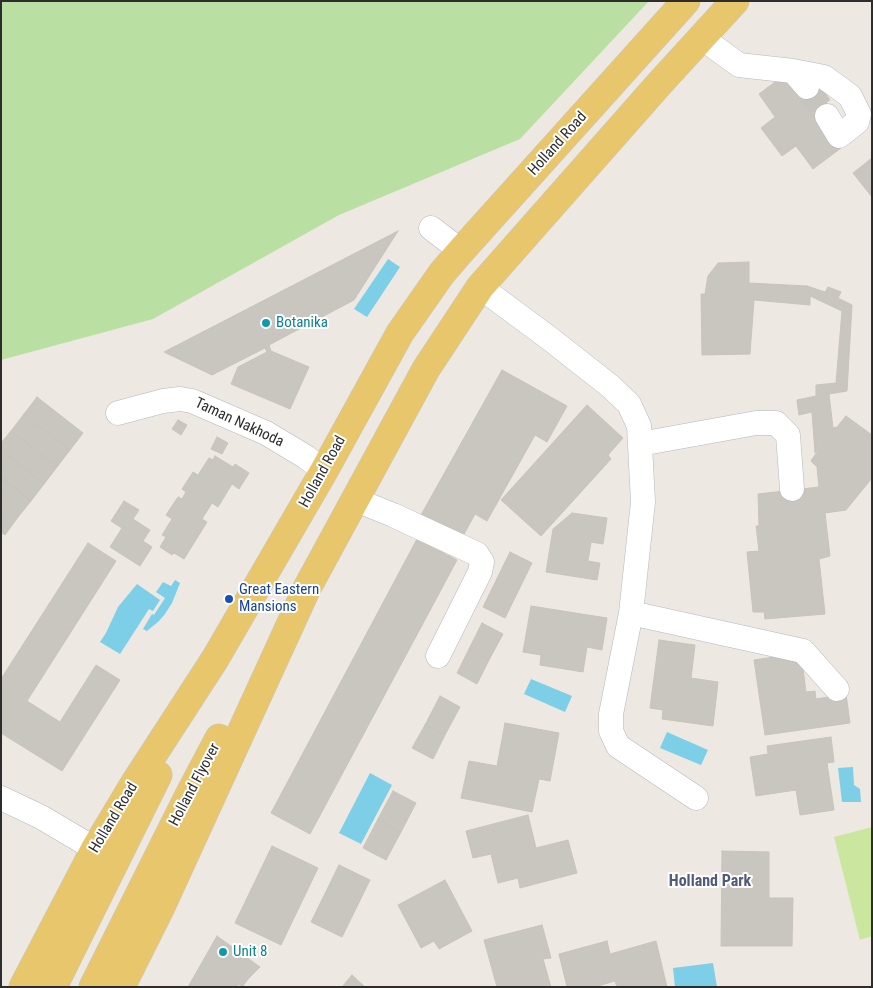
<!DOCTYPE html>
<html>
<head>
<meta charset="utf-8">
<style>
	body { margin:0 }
	#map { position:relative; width:873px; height:988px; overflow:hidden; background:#ede8e1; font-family:"Roboto Condensed",sans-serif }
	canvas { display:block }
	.frame { position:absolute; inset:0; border:2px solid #2d2d2d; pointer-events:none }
</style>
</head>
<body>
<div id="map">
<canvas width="873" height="988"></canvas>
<div class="frame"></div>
</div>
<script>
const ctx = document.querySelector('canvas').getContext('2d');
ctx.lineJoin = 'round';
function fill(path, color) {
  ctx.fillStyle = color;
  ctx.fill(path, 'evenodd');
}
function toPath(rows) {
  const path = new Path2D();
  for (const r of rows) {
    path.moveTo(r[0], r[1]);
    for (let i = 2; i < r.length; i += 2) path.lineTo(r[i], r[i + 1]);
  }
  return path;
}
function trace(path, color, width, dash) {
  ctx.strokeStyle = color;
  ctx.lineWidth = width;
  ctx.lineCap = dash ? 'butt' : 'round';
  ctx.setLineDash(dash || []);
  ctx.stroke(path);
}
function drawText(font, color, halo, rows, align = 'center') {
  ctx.font = font + ' "Roboto Condensed",sans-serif';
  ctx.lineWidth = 4;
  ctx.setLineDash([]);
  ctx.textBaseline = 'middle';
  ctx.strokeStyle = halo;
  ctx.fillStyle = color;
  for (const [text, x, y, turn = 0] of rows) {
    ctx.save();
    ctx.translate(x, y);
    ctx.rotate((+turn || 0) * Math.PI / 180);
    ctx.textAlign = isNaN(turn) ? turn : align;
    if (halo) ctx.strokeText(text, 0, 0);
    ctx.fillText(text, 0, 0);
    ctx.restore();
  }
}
const green = toPath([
	[1,1,649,1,520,139,339,215,153,319,1,360]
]);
const pitch = toPath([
	[872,827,872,936,860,940,834,837]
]);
const water = toPath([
	[388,259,400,267,367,317,354,309],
	[175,580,180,583,172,603,165,614,159,621,147,631,143,629,152,614,154,615,165,598,156,592,163,582,171,586],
	[137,584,160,600,153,611,149,609,120,654,100,642,106,633,118,607],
	[531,679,572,696,565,712,524,694],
	[667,732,708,750,701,765,660,748],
	[853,767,854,785,860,789,861,802,842,802,838,768],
	[370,773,392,785,361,844,339,833],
	[713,963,717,987,675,987,673,968]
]);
const building = toPath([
	[787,73,812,83,833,112,821,121,841,148,813,169,796,146,782,156,761,128,775,117,759,94,787,73],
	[872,158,872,197,853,173,872,158],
	[398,231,354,300,269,345,271,351,309,367,290,409,231,384,238,367,267,352,265,348,212,375,164,352,398,231],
	[749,262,749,283,807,286,810,296,810,305,754,300,750,354,702,355,701,294,705,294,708,276,718,263,749,262],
	[807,286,825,292,828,287,841,292,838,298,852,305,847,391,829,394,833,428,815,453,812,412,799,415,797,400,816,396,816,385,836,383,842,311,810,296,807,286],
	[502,370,567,406,547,442,535,435,487,521,475,514,462,538,421,515,502,370],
	[37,397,83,433,70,450,24,414,37,397],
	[587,405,623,438,608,455,611,459,541,536,501,500,587,405],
	[24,414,70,450,57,467,11,431,24,414],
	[846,416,872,435,872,478,846,510,825,513,830,556,819,559,825,614,765,619,764,612,753,612,747,552,759,551,756,526,759,526,758,494,819,487,817,467,811,461,833,428,837,427,846,416],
	[178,420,187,425,181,435,172,429,178,420],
	[11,431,57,467,44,484,1,450,1,443,11,431],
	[217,437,228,443,222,454,211,449,217,437],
	[1,450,44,484,31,501,1,477,1,450],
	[215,456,233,467,235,464,249,473,239,489,232,484,218,507,212,503,202,519,207,522,184,559,174,553,172,555,160,547,166,537,162,535,172,519,166,515,178,497,182,499,186,492,182,489,193,472,198,475,209,458,213,460,215,456],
	[1,477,31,501,18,517,1,504,1,477],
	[124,501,139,510,133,519,150,530,143,541,152,547,140,566,110,547,122,528,111,521,124,501],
	[1,504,18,517,5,535,1,532,1,504],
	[572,513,607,518,603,544,591,542,588,561,600,563,597,580,546,572,553,529,572,513],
	[417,539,457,560,310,834,271,813,417,539],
	[88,543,116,561,27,701,60,722,96,665,120,680,62,771,1,733,1,679,88,543],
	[510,552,532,563,505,618,483,607,510,552],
	[531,606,607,618,602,650,587,647,583,672,540,665,541,655,523,652,531,606],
	[482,623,503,634,489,660,469,649,482,623],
	[659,640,695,645,691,678,718,682,713,726,662,719,663,710,650,708,659,640],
	[469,649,489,660,477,684,457,673,469,649],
	[801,653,806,692,815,691,816,699,846,694,850,723,765,735,754,660,801,653],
	[440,696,460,707,445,735,425,725,440,696],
	[505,723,559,733,550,781,539,779,532,812,461,798,469,761,497,766,505,723],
	[425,725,445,735,433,759,412,748,425,725],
	[831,737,834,762,827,763,834,810,800,815,796,790,756,796,750,757,768,754,767,746,831,737],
	[393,791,416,803,401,832,378,819,393,791],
	[528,815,536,848,568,840,577,873,520,888,518,878,498,883,491,854,473,858,466,831,528,815],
	[378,819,401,832,386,860,363,848,378,819],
	[272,846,318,868,281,945,235,923,272,846],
	[722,851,769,852,769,898,793,898,792,946,721,946,722,851],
	[339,865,370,880,342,937,311,922,339,865],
	[445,880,472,931,439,949,434,941,421,948,398,905,445,880],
	[542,925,551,958,543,959,551,987,497,987,484,940,542,925],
	[217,936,260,967,249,978,242,987,238,984,237,987,188,987,217,936],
	[607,941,610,954,656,941,667,987,617,987,615,981,594,987,567,987,559,954,607,941],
	[352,975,365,987,342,987,352,975]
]);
const minorTunnel = toPath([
	[807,87,827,116]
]);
const minor = toPath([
	[702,38,739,65,793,71],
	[807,87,793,71,824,77,850,96,859,114,857,122,839,136,827,116],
	[431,228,461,251],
	[480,287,549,338,610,386,629,404,639,426,643,502,631,613,611,714,611,731,618,746,696,798],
	[118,413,163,401,180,399,192,401,266,433,306,457,324,471],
	[640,444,756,423,776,423,788,435,792,489],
	[356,500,393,515,477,554,482,562,480,572,438,656],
	[631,613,803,651,837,689],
	[1,798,41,817,95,849]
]);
const major = toPath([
	[23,987,95,849,134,784,215,659,324,471,400,333,442,273,461,251,686,1],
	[53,987,158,775],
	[93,987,188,797,219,738],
	[121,987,161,907,307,588,426,369,480,287,660,83,735,1]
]);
const markers = [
	[266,323,5,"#0f9aa8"],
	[229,599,5,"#1a4fb4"],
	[223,952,5,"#0f9aa8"]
];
const streetNames = [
	["Holland Road",558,144,-48],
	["Taman Nakhoda",239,423,25],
	["Holland Road",323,472,-61],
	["Holland Flyover",195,785,-62],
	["Holland Road",114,818,-59]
];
const cultureNames = [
	["Botanika",276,323],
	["Unit 8",233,952]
];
const transitNames = [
	["Great Eastern",239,590],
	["Mansions",239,607]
];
const neighbourhoodNames = [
	["Holland Park",710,882]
];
fill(green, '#b9e0a2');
fill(pitch, '#cbe69f');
fill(water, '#7ccfe7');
fill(building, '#c9c6bf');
trace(building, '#c9c3ba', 1);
trace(minorTunnel, '#c7c3bd', 24, [24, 12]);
trace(minor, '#b4b7bf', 25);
trace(major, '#c8c8c8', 29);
trace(minor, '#fff', 24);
trace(major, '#e8c66c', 28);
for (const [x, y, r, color] of markers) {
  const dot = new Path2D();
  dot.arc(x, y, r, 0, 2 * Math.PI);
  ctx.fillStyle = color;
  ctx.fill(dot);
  trace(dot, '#fff', 2);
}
drawText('15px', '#2d2d2d', '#fff', streetNames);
drawText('15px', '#0d838f', '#fff', cultureNames, 'left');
drawText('15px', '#164399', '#fff', transitNames, 'left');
drawText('bold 16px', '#505a7c', '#fff', neighbourhoodNames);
</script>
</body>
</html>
